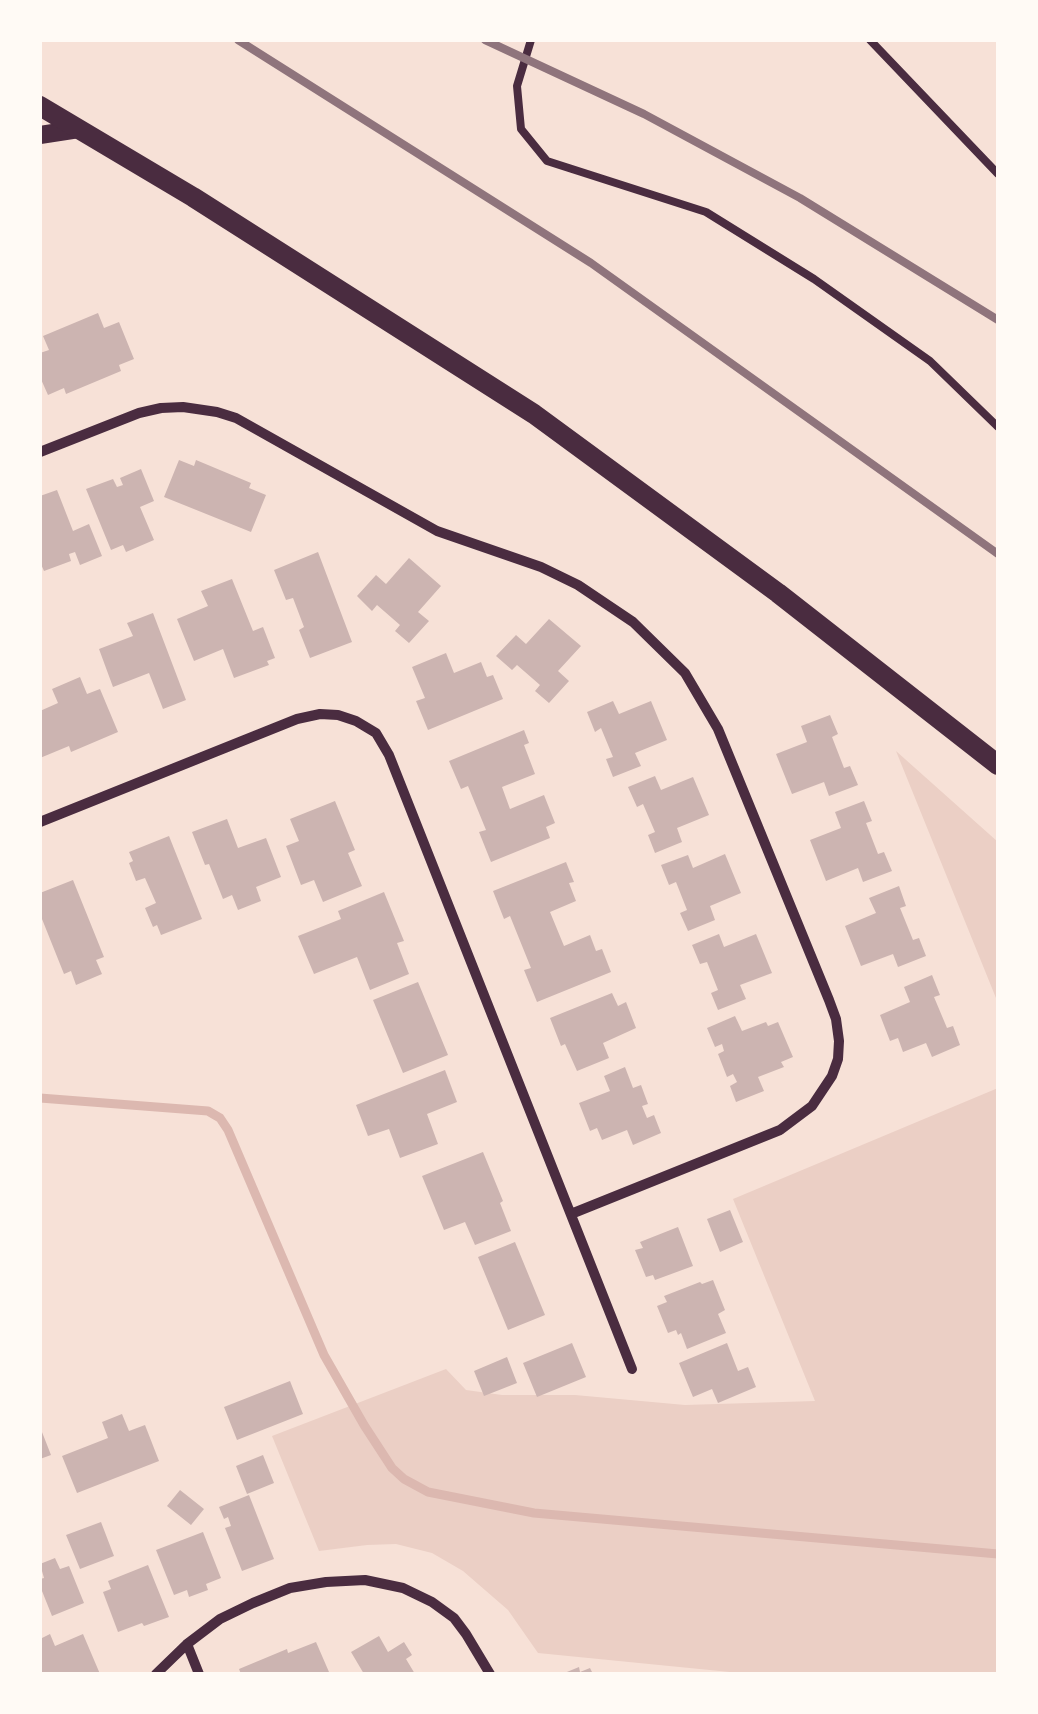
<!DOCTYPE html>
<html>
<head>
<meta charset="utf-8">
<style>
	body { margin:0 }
	#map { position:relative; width:1038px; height:1714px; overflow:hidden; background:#f7e1d7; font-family:Jost,sans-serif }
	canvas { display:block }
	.frame { position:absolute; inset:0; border:42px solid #fffaf5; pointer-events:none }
</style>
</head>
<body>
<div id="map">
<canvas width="1038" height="1714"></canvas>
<div class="frame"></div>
</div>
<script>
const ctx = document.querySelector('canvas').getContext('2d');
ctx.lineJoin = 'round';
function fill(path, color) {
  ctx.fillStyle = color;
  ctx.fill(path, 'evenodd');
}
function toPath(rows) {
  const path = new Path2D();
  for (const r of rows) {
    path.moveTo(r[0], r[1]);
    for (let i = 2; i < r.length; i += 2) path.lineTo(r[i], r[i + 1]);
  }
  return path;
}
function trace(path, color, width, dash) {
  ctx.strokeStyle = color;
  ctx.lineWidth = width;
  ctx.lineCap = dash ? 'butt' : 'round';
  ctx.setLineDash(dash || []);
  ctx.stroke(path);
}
const green = toPath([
	[896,751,998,842,998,1003],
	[998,1088,998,1674,750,1674,538,1653,508,1610,463,1571,432,1553,396,1544,367,1545,319,1551,272,1436,446,1369,466,1390,502,1395,575,1395,685,1405,815,1401,733,1199]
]);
const stream = toPath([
	[40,1098,208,1111,220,1118,228,1130,324,1355,364,1425,392,1468,404,1479,428,1492,534,1513,998,1554]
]);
const building = toPath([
	[98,313,104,328,119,322,134,359,119,365,121,371,66,394,64,388,48,395,40,377,40,353,49,350,43,336],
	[179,460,194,466,196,460,251,483,249,488,266,495,251,532,164,497],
	[141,469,154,501,140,507,154,540,126,552,123,545,111,550,86,489,113,479,117,487,123,485,120,478],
	[57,490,73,531,89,524,102,556,80,565,75,552,69,554,71,561,44,571,40,562,40,496],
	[318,552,352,642,310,658,299,630,304,627,293,598,286,600,274,570],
	[409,558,441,586,418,612,429,621,409,643,395,631,400,625,377,605,372,611,357,596,376,575,386,584],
	[232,579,253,631,263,627,275,658,267,661,269,665,234,678,223,649,194,661,177,619,208,606,201,591],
	[153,613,186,700,163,709,149,673,113,687,99,649,133,636,127,623],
	[549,619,581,646,558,671,569,681,549,703,535,691,540,685,517,665,512,670,496,656,516,635,526,644],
	[446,653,454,673,481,662,487,677,493,675,503,699,428,730,416,701,425,698,412,667],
	[80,677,87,694,100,689,118,732,71,752,69,746,40,758,40,711,58,703,52,689],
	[613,701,619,714,651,701,667,740,635,753,641,766,613,777,606,759,613,757,601,728,595,732,587,712],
	[830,715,838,734,832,737,844,768,850,766,858,785,829,796,824,782,792,794,776,754,807,742,801,726],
	[524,730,529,743,524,745,535,774,502,787,510,809,544,795,555,823,546,827,550,838,491,862,479,832,486,830,468,786,461,789,449,761],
	[655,776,661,790,693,777,709,815,677,828,682,842,655,853,648,835,655,832,643,804,637,807,628,787],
	[335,801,355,850,348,853,362,886,323,902,314,880,301,885,286,846,299,841,290,819],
	[864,801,872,821,866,823,878,854,884,852,892,871,863,882,858,868,826,881,810,840,841,828,835,812],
	[227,819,238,848,266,838,281,877,256,887,261,901,238,910,232,895,223,899,209,864,205,865,192,832],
	[169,836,202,919,161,935,157,925,153,927,145,908,156,903,145,878,136,881,129,863,133,861,129,852],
	[725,854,741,893,710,906,715,920,688,931,680,913,687,910,676,882,669,885,661,865,688,855,693,868],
	[566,862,574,882,569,883,576,901,550,912,564,946,590,935,596,951,602,949,611,972,537,1002,524,970,531,968,510,916,504,919,493,891],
	[73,880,104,957,96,960,102,974,76,985,71,971,64,974,40,914,40,893],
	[899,886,906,906,900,908,913,940,919,938,926,956,898,967,893,954,861,966,845,926,876,913,869,898],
	[384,892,404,941,397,943,409,974,370,990,357,957,314,974,298,936,341,919,338,911],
	[719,934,724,947,756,934,772,973,740,985,746,999,718,1010,711,993,718,990,707,962,700,964,692,945],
	[932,975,940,995,934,997,947,1028,953,1026,960,1045,932,1057,926,1043,903,1052,898,1038,890,1041,880,1015,910,1002,904,987],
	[418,982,448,1055,403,1073,373,1000],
	[612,993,618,1006,626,1002,636,1028,603,1043,609,1058,577,1071,565,1044,561,1046,550,1018],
	[735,1016,742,1031,766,1022,768,1026,778,1022,793,1057,781,1062,784,1067,758,1077,764,1091,736,1102,730,1086,737,1082,733,1074,727,1077,718,1054,724,1051,722,1044,715,1047,707,1028],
	[625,1067,633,1088,641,1085,648,1104,642,1106,647,1118,654,1115,661,1133,633,1145,627,1130,602,1140,597,1128,590,1131,579,1103,610,1091,604,1076],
	[445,1070,457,1102,427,1114,438,1144,400,1158,389,1129,368,1136,356,1105],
	[483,1152,503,1201,500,1203,511,1231,475,1245,465,1222,444,1230,422,1176],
	[730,1210,743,1242,720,1252,707,1219],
	[678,1227,693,1266,655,1280,653,1275,646,1277,635,1250,643,1248,640,1242],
	[515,1242,545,1315,508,1330,478,1257],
	[713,1280,725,1310,718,1314,726,1333,687,1349,681,1333,678,1335,676,1330,668,1333,657,1306,667,1302,664,1296,700,1282,702,1284],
	[572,1343,586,1377,537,1397,523,1363],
	[727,1343,738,1371,748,1367,756,1387,718,1403,712,1389,693,1397,679,1363],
	[507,1357,517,1383,484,1396,474,1371],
	[290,1381,303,1414,237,1440,224,1407],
	[122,1414,129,1431,145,1425,159,1461,77,1493,62,1456,108,1438,102,1422],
	[40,1427,51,1455,40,1459],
	[263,1455,274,1483,247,1494,236,1466],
	[180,1490,204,1509,191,1525,167,1506],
	[249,1495,274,1559,242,1571,225,1528,231,1526,228,1517,224,1519,219,1507],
	[101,1522,114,1556,80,1569,66,1535],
	[203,1532,221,1578,206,1584,208,1590,189,1597,187,1590,174,1595,156,1550],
	[55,1558,60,1569,69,1566,84,1603,52,1616,40,1586,40,1579,44,1578,40,1564],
	[148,1565,169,1617,144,1626,142,1623,118,1632,103,1592,111,1589,108,1581],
	[50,1634,55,1646,83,1634,100,1674,40,1674,40,1639],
	[379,1636,388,1652,404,1642,412,1655,406,1659,415,1674,364,1674,351,1652],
	[316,1642,329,1672,324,1674,241,1674,239,1669,287,1649,288,1653],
	[579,1667,580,1672,590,1668,593,1674,562,1674]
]);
const service = toPath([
	[531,40,517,86,521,129,547,161,706,212,814,279,930,361,998,427],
	[870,40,998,174]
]);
const minor = toPath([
	[40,452,139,413,161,408,183,407,217,412,236,418,437,531,541,567,578,585,633,622,685,673,718,729,829,1000,836,1019,839,1041,838,1059,832,1076,812,1106,780,1130,571,1214],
	[40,822,297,719,320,714,338,715,356,721,376,733,389,755,632,1369],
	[187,1644,199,1674],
	[156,1674,187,1644,220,1619,253,1603,290,1588,326,1582,365,1580,403,1588,432,1602,454,1618,466,1634,490,1674]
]);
const tertiary = toPath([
	[40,135,79,129]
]);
const secondary = toPath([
	[40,106,193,197,534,414,778,593,998,765]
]);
const rail = toPath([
	[238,40,591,263,998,554],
	[485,40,644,114,800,198,998,320]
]);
fill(green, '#ebcfc5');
trace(stream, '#dcb8b0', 9);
fill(building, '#ccb4b1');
trace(service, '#4a2c40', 8);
trace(minor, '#4a2c40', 10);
trace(tertiary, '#4a2c40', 18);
trace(secondary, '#4a2c40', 20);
trace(rail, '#8f747c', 8);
</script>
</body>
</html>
